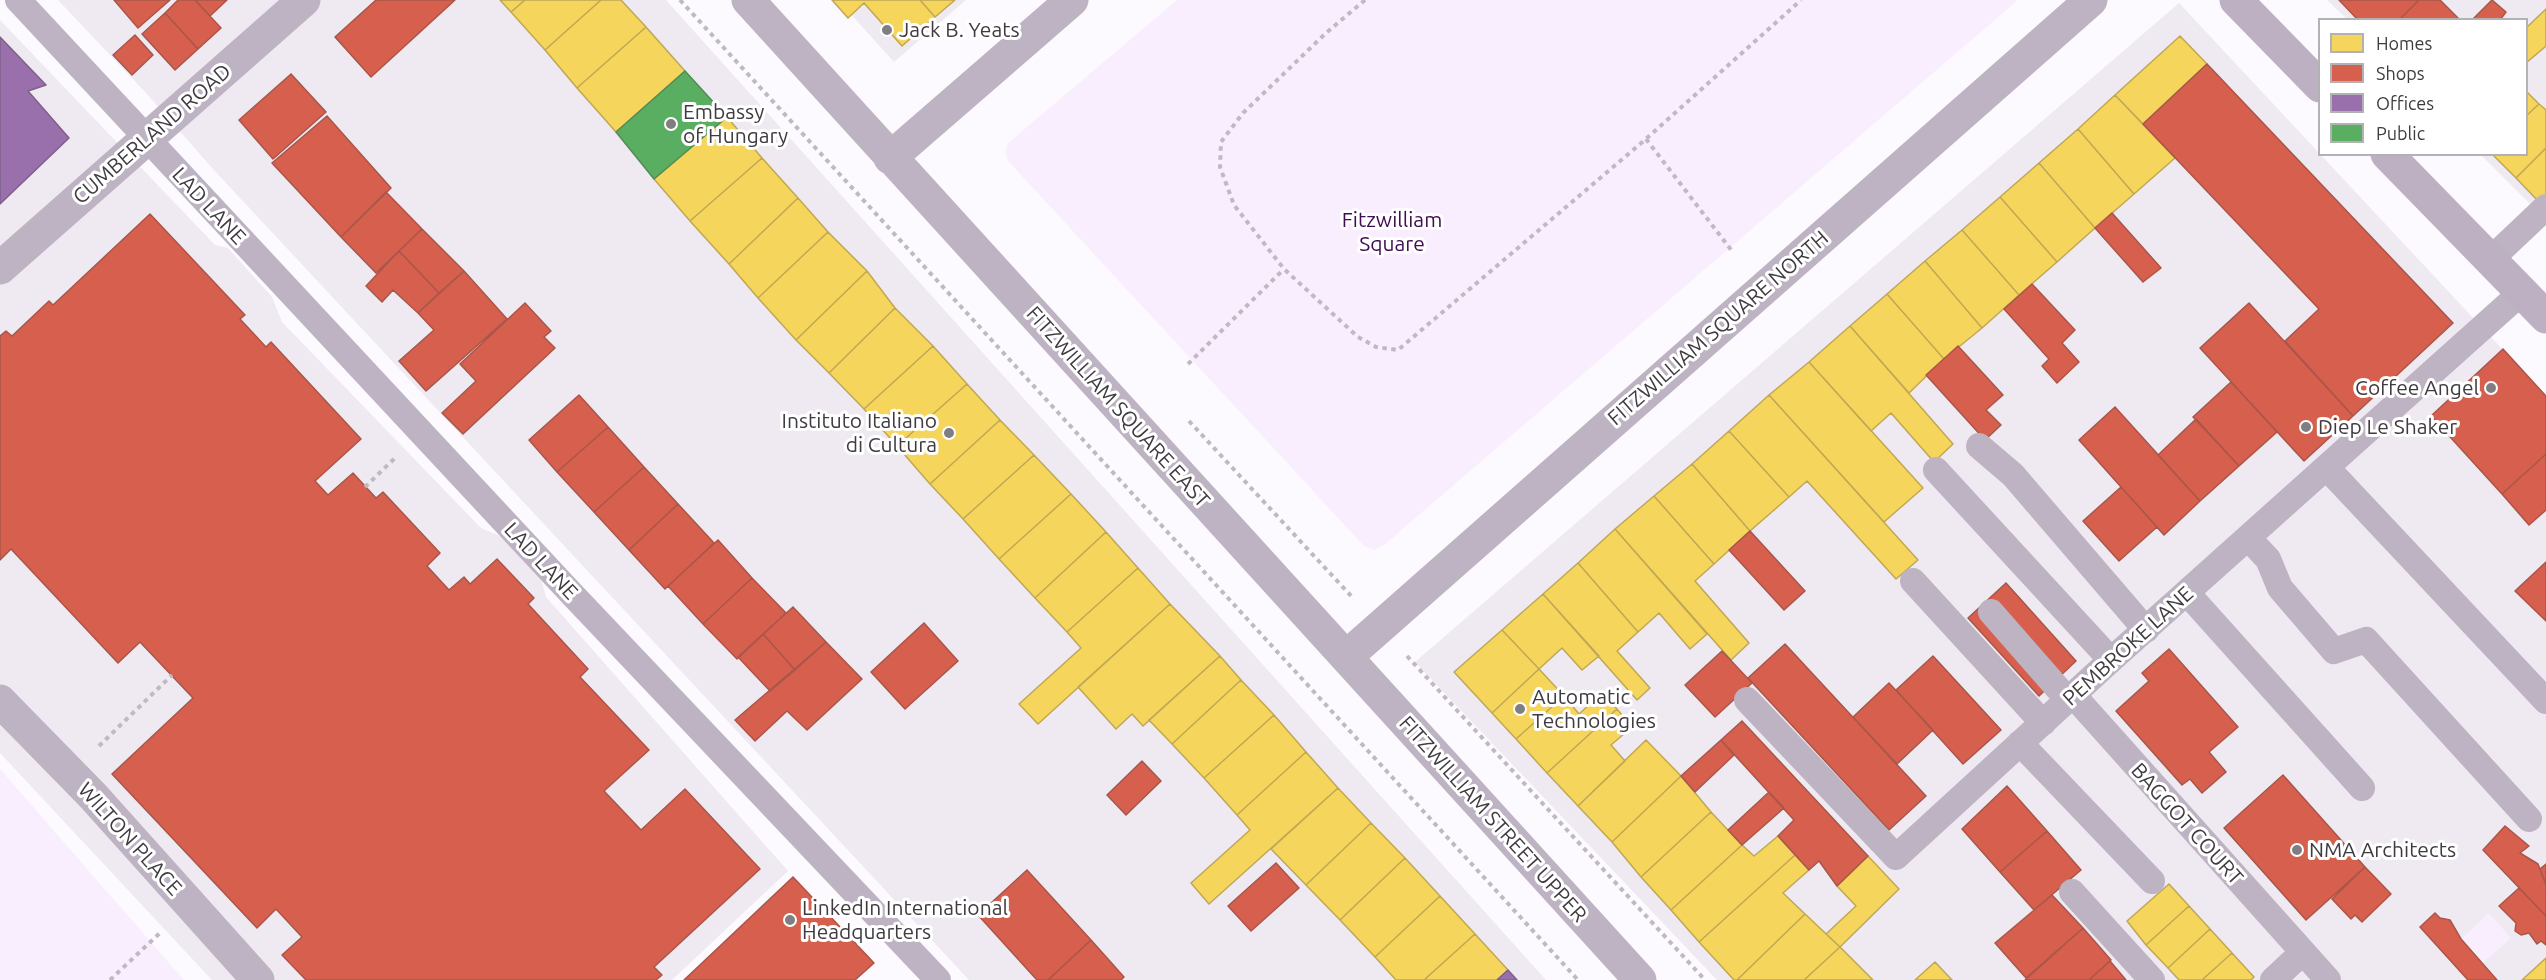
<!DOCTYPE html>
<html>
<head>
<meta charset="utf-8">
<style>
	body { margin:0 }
	#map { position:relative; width:2546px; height:980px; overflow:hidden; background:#fcfafe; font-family:Ubuntu,sans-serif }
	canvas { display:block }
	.legend { position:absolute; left:2318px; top:18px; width:210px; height:138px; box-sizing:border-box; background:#fff; border:2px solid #b2b1b3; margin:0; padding:8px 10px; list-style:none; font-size:18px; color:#3f3b40 }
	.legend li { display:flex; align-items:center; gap:12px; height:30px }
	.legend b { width:30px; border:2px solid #b2b1b3 }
</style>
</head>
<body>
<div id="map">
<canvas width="2546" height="980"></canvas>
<ul class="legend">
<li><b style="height:16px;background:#f6d55c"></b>Homes</li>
<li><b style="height:16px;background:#d6604d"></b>Shops</li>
<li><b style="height:16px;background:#9970ab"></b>Offices</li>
<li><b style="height:16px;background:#5aae61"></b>Public</li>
</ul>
</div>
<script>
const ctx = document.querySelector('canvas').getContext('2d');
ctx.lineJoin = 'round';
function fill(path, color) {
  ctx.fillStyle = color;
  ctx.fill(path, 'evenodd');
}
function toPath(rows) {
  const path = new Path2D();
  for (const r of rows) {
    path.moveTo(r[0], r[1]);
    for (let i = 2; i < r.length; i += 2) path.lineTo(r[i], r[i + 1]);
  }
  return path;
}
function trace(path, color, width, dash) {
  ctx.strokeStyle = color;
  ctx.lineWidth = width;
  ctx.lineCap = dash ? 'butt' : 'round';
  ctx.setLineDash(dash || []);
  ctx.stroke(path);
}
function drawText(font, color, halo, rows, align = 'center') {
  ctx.font = font + ' Ubuntu,sans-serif';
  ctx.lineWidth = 6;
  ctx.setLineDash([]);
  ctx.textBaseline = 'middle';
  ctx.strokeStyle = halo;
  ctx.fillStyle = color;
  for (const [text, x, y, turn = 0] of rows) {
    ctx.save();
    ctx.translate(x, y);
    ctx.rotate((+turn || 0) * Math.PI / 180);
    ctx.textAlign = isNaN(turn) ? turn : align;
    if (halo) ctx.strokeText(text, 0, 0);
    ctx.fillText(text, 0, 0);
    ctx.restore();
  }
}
const built = toPath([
	[58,0,666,0,1546,980,969,980,213,169,147,94],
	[838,0,966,0,894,62],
	[2327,0,2546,0,2546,220,2481,155,2526,154,2526,20,2347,19],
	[2179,3,2546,396,2546,980,1717,980,1415,662],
	[0,20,215,245,228,248,272,297,282,322,481,528,514,542,539,571,546,597,788,871,672,980,212,980,0,753]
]);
const green = toPath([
	[1177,0,2018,0,1384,545,1374,550,1364,546,1008,161,1005,152,1008,143],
	[0,769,184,980,0,980],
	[2489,913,2511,938,2483,963,2461,939]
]);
const homes = toPath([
	[500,0,525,0,511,12,500,0],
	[525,0,601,0,545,50,511,12,525,0],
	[601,0,621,0,646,27,577,88,545,50,601,0],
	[832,0,920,0,935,17,902,46,864,3,848,18,832,0],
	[920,0,955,0,935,17,920,0],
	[2546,9,2546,46,2526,63,2526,28,2546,9],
	[646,27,685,71,616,132,577,88,646,27],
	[2180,36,2207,64,2143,124,2115,95,2180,36],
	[2526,91,2539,104,2526,116,2526,91],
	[2115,95,2175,158,2134,194,2078,129,2115,95],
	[2539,104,2546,110,2546,148,2516,178,2492,154,2526,154,2526,116,2539,104],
	[727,117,762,158,690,221,654,179,727,117],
	[2078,129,2134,194,2095,228,2039,163,2078,129],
	[2546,148,2546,194,2539,202,2516,178,2546,148],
	[762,158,798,198,729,264,690,221,762,158],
	[2039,163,2095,228,2057,262,2000,197,2039,163],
	[2000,197,2057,262,2019,295,1962,230,2000,197],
	[798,198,828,232,758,298,729,264,798,198],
	[1962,230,2019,295,1982,328,1925,261,1962,230],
	[828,232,867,271,796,340,758,298,828,232],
	[1925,261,1982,328,1944,359,1887,294,1925,261],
	[867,271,895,308,829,373,796,340,867,271],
	[1887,294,1944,359,1909,393,1850,326,1887,294],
	[895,308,933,346,864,409,829,373,895,308],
	[1850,326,1953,444,1934,462,1891,413,1871,431,1809,362,1850,326],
	[933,346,967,384,897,446,864,409,933,346],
	[1809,362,1923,488,1884,522,1769,395,1809,362],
	[967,384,1000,420,930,484,897,446,967,384],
	[1769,395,1918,560,1896,579,1807,481,1789,497,1729,431,1769,395],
	[1000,420,1034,455,963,519,930,484,1000,420],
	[1729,431,1789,497,1750,531,1692,464,1729,431],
	[1034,455,1071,494,999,559,963,519,1034,455],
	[1692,464,1750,531,1714,564,1654,496,1692,464],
	[1071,494,1106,532,1035,598,999,559,1071,494],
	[1654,496,1714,564,1695,581,1749,643,1731,660,1615,529,1654,496],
	[1615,529,1707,634,1690,649,1659,613,1638,632,1578,563,1615,529],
	[1106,532,1138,568,1067,632,1035,598,1106,532],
	[1578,563,1638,632,1617,651,1650,688,1637,700,1543,594,1578,563],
	[1138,568,1170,604,1038,724,1019,704,1081,648,1067,632,1138,568],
	[1543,594,1599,656,1582,670,1562,648,1539,669,1502,630,1543,594],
	[1170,604,1220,656,1143,726,1132,714,1116,729,1078,687,1170,604],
	[1502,630,1539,669,1492,713,1454,672,1502,630],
	[1220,656,1241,680,1172,744,1149,720,1220,656],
	[1539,669,1564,696,1516,739,1492,713,1539,669],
	[1241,680,1274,715,1204,778,1172,744,1241,680],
	[1602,693,1617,709,1547,773,1516,739,1564,696,1579,714,1602,693],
	[1617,709,1632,727,1611,745,1625,761,1578,806,1547,773,1617,709],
	[1274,715,1306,752,1237,815,1204,778,1274,715],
	[1646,740,1681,776,1612,842,1578,806,1646,740],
	[1306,752,1338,788,1209,904,1191,883,1250,830,1237,815,1306,752],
	[1681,776,1711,812,1641,877,1612,842,1681,776],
	[1338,788,1371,823,1306,885,1271,849,1338,788],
	[1711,812,1742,845,1671,910,1641,877,1711,812],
	[1371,823,1405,858,1340,920,1306,885,1371,823],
	[1778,836,1795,855,1699,942,1671,910,1742,845,1754,856,1778,836],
	[1795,855,1809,870,1783,893,1805,914,1737,980,1734,980,1699,942,1795,855],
	[1868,856,1899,889,1840,947,1826,934,1856,906,1837,886,1868,856],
	[1405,858,1440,896,1375,957,1340,920,1405,858],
	[2169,884,2189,906,2146,945,2127,921,2169,884],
	[1440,896,1475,934,1424,980,1396,980,1375,957,1440,896],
	[2189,906,2210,929,2168,968,2146,945,2189,906],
	[1805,914,1840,947,1804,980,1737,980,1805,914],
	[2210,929,2232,953,2202,980,2179,980,2168,968,2210,929],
	[1475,934,1508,970,1497,980,1424,980,1475,934],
	[1840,947,1873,980,1804,980,1840,947],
	[2232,953,2254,977,2251,980,2202,980,2232,953],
	[2546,958,2546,980,2522,980,2546,958],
	[1935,962,1952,980,1915,980,1935,962]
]);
const shops = toPath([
	[114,0,170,0,138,28,114,0],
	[178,0,195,0,221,28,198,49,165,13,178,0],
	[195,0,227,0,210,16,195,0],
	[376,0,455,0,371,77,335,37,376,0],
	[2339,0,2419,0,2399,20,2358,20,2339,0],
	[2419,0,2440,0,2460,20,2399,20,2419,0],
	[2492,0,2506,12,2500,20,2472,20,2492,0],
	[165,13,198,49,175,70,142,34,165,13],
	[135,35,153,55,132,75,113,55,135,35],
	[2207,64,2453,323,2353,416,2285,341,2319,309,2143,124,2207,64],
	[291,74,326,112,273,159,239,120,291,74],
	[327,116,391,188,341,237,272,163,327,116],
	[386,192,422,229,376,273,341,237,386,192],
	[2112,213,2161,268,2143,282,2095,228,2112,213],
	[150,214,245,315,240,319,266,347,271,342,361,439,315,481,328,495,353,473,376,498,383,492,440,553,427,566,449,590,464,577,470,584,497,559,534,598,528,604,588,669,580,677,649,750,604,791,641,830,685,789,760,869,654,967,662,975,656,980,306,980,282,955,302,937,276,909,257,928,112,774,193,698,140,642,118,663,11,549,0,560,0,336,6,331,12,336,49,301,53,305,150,214],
	[422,229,464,271,439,293,399,251,422,229],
	[399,251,439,293,418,313,393,290,382,302,366,286,399,251],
	[464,271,507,319,426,391,399,361,434,330,418,313,464,271],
	[2032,284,2075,330,2062,343,2079,362,2057,383,2042,366,2049,359,2004,309,2032,284],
	[525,303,551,331,544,337,555,348,463,434,442,413,476,381,460,364,525,303],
	[2249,303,2353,416,2304,461,2200,348,2249,303],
	[1958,346,2003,395,1986,410,2001,425,1985,440,1926,375,1958,346],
	[2503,349,2546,396,2546,454,2502,494,2431,416,2503,349],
	[2231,382,2277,432,2239,466,2193,417,2231,382],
	[579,395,608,427,557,472,529,440,579,395],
	[2115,407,2200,501,2164,535,2079,440,2115,407],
	[2196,419,2239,466,2200,501,2158,455,2196,419],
	[608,427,644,467,594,512,557,472,608,427],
	[2546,454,2546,510,2529,525,2502,494,2546,454],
	[644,467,678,504,629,550,594,512,644,467],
	[2121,487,2157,527,2119,561,2083,521,2121,487],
	[678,504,714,543,665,589,629,550,678,504],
	[1750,531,1805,591,1784,610,1729,550,1750,531],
	[718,540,752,578,703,624,668,586,718,540],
	[2546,562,2546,621,2515,591,2546,562],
	[752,578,786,613,737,659,703,624,752,578],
	[2006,583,2076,661,2039,696,1968,618,2006,583],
	[793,607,826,642,795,670,763,634,793,607],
	[924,623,958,661,905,709,871,672,924,623],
	[763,634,795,670,770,691,738,657,763,634],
	[826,642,862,679,807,730,787,711,755,741,735,720,826,642],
	[1785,644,1926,796,1889,830,1748,678,1785,644],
	[2169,649,2238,727,2209,752,2226,772,2202,793,2190,779,2182,785,2116,711,2149,681,2142,673,2169,649],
	[1722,651,1752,683,1715,717,1685,685,1722,651],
	[1933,656,2001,730,1963,764,1896,690,1933,656],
	[1889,683,1933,730,1897,764,1853,717,1889,683],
	[1742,721,1868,856,1837,886,1819,861,1809,870,1778,836,1794,820,1721,740,1742,721],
	[1721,740,1734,755,1695,792,1681,776,1721,740],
	[1142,761,1161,781,1126,815,1107,795,1142,761],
	[2283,775,2365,867,2306,920,2224,828,2283,775],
	[2007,786,2047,831,2000,872,1962,829,2007,786],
	[1769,792,1784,808,1742,845,1728,830,1769,792],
	[2505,826,2529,846,2520,853,2538,864,2546,885,2546,916,2483,850,2505,826],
	[2047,831,2081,870,2034,910,2000,872,2047,831],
	[1276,863,1299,888,1251,931,1228,906,1276,863],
	[2546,864,2546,885,2540,869,2546,864],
	[2365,867,2391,894,2362,922,2355,915,2351,919,2332,899,2365,867],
	[1027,870,1091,940,1048,980,1037,980,978,915,1027,870],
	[793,877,874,963,855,980,684,980,793,877],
	[2519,888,2546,916,2546,945,2541,941,2537,944,2529,933,2521,935,2515,931,2516,923,2499,906,2519,888],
	[2052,895,2083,928,2026,978,1995,943,2052,895],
	[2435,913,2440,918,2450,920,2461,939,2497,980,2468,980,2420,927,2435,913],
	[2083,928,2111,960,2089,980,2025,980,2083,928],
	[1091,940,1124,977,1121,980,1048,980,1091,940],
	[2110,961,2126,980,2089,980,2110,961]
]);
const offices = toPath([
	[0,37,46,85,28,91,69,138,0,204,0,37],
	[1508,970,1517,980,1497,980,1508,970]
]);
const public = toPath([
	[685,71,727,117,654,179,616,132,685,71]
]);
const path = toPath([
	[680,0,1578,980],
	[1365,0,1326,33,1243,113,1221,142,1220,167,1234,205,1284,269,1358,337,1376,347,1398,350,1646,139,1801,0],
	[1646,139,1732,251],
	[1188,364,1284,269],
	[1189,421,1353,598],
	[365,487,397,456],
	[1407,656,1705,980],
	[99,746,172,675],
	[110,980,162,931]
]);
const service = toPath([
	[18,0,569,591,938,980],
	[2490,260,2546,207],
	[1979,446,2013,475,2146,630],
	[2327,468,2546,701],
	[1936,470,2111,660],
	[2248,538,2268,559,2280,588,2334,651,2366,640,2529,819],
	[1913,581,2043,723],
	[2187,593,2362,788],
	[1991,612,2068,700],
	[2073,695,2328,980],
	[1747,700,1896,857,2111,660,2522,292],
	[2020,743,2152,881],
	[2072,892,2152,980],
	[2273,980,2302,953]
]);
const minor = toPath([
	[0,268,304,0],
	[0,701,93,796,258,980]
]);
const tertiary = toPath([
	[748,0,1640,980],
	[890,158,1072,0],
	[1346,657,2091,0]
]);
const secondary = toPath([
	[2236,0,2320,86],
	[2387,154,2546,317]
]);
const markers = [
	[887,30,6,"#817e82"],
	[671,124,6,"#817e82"],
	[2491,388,6,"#817e82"],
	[2306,427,6,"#817e82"],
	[949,433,6,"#817e82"],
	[1520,709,6,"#817e82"],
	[2297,850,6,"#817e82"],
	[790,920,6,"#817e82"]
];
const poiNames = [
	["Jack B. Yeats",899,30],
	["Embassy",683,112],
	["of Hungary",683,136],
	["Coffee Angel",2479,388,"right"],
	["Instituto Italiano",937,421,"right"],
	["di Cultura",937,445,"right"],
	["Diep Le Shaker",2318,427],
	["Automatic",1532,697],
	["Technologies",1532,721],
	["NMA Architects",2309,850],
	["LinkedIn International",802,908],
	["Headquarters",802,932]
];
const streetNames = [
	["CUMBERLAND ROAD",152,134,-41],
	["LAD LANE",209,206,47],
	["FITZWILLIAM SQUARE NORTH",1718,328,-41],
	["FITZWILLIAM SQUARE EAST",1118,407,48],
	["LAD LANE",541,561,47],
	["PEMBROKE LANE",2128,646,-42],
	["FITZWILLIAM STREET UPPER",1493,819,48],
	["BAGGOT COURT",2187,824,48],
	["WILTON PLACE",130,839,48]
];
const parkNames = [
	["Fitzwilliam",1392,220],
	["Square",1392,244]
];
fill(built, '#efe9f2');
fill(green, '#f9eefd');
fill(homes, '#f6d55c');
trace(homes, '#bfa754', 1.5);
fill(shops, '#d6604d');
trace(shops, '#a95549', 1.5);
fill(offices, '#9970ab');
trace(offices, '#7e608b', 1.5);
fill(public, '#5aae61');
trace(public, '#528c57', 1.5);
trace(path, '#c0b9c2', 4, [4.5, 4.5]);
trace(service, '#bdb3c2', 26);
trace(minor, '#bdb3c2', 33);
trace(tertiary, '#bdb3c2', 33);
trace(secondary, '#bcb0c2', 33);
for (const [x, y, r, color] of markers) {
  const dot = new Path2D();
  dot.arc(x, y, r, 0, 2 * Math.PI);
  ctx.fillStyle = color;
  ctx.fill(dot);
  trace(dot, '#fff', 2);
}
drawText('21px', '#3f3b40', '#fff', poiNames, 'left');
drawText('21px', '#3f3b40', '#fff', streetNames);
drawText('21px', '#400c51', '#fff', parkNames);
</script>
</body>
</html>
